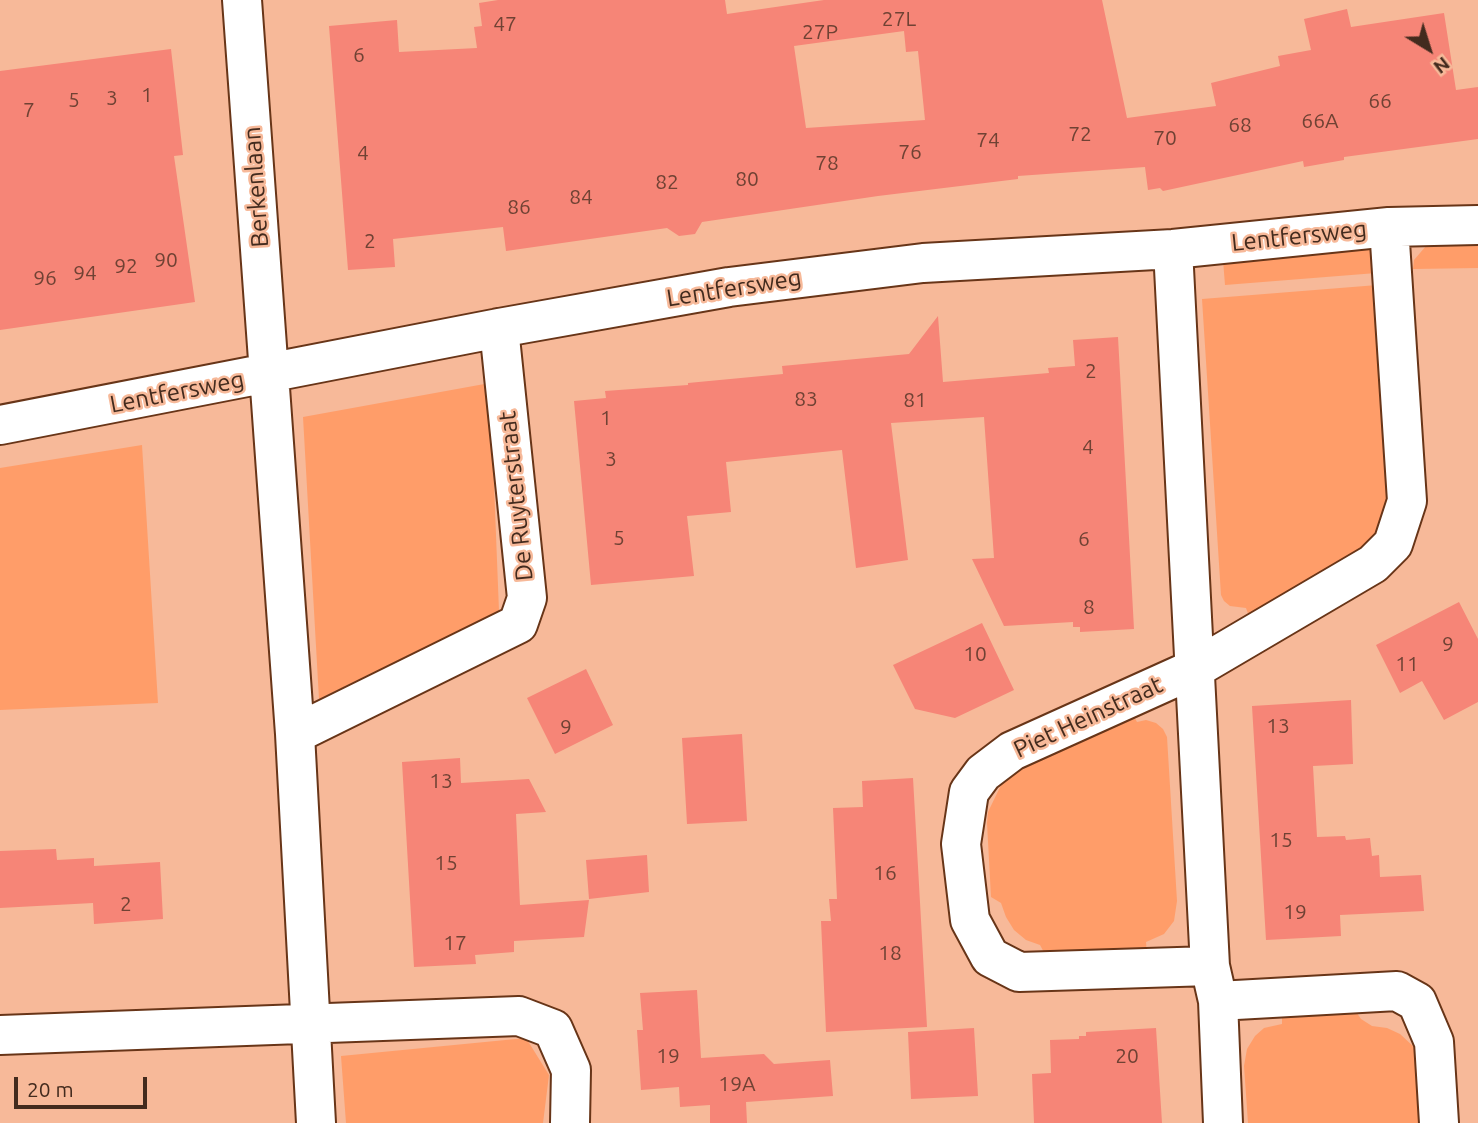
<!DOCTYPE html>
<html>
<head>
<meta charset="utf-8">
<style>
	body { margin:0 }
	#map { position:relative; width:1478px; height:1123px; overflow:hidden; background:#f7b999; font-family:Ubuntu,sans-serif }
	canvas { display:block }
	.north { position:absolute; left:1394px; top:14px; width:70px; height:70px; -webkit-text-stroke:5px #f7b999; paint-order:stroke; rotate:142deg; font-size:19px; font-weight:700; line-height:28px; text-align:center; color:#432b1e }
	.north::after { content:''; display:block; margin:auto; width:24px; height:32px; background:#432b1e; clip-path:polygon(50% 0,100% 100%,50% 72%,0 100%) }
	.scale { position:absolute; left:14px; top:1077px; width:133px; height:32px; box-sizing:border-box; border:4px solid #432b1e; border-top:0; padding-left:9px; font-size:21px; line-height:24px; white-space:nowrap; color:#432b1e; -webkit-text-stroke:5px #f7b999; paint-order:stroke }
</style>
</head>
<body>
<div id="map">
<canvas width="1478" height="1123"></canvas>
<div class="north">N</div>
<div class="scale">20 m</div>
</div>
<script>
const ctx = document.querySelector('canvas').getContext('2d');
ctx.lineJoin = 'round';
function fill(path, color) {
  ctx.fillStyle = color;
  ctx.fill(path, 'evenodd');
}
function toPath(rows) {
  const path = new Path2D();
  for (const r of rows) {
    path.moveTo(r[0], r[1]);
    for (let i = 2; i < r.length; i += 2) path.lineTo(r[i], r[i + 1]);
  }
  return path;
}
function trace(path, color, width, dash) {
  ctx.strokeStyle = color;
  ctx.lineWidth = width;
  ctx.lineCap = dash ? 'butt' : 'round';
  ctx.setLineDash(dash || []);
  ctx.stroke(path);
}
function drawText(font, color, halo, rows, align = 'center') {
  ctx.font = font + ' Ubuntu,sans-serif';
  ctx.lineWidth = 5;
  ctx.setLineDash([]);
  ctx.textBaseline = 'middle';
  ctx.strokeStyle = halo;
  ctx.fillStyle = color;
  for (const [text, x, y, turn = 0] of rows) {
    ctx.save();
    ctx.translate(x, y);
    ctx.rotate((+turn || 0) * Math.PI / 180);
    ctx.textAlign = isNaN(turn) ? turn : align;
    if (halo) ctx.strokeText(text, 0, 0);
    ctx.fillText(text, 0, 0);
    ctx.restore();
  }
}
const green = toPath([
	[1478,241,1478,268,1413,269,1414,260,1426,246,1435,243],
	[1364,249,1374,251,1389,272,1225,285,1223,260],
	[1390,284,1389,536,1250,619,1246,608,1230,606,1224,601,1221,595,1202,299],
	[490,383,499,611,319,699,303,417],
	[142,445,158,703,0,710,0,468],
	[1132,713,1137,722,1146,720,1156,723,1163,729,1167,737,1177,901,1174,921,1164,934,1146,942,1147,953,1047,958,1040,945,1026,940,1014,930,1006,917,1001,903,991,897,987,823,988,812,1002,783,1012,773],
	[1353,1007,1361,1019,1372,1026,1387,1028,1400,1034,1414,1047,1423,1063,1435,1123,1248,1123,1244,1066,1247,1049,1255,1036,1264,1028,1282,1024,1282,1012],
	[526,1038,549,1075,543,1123,346,1123,341,1056]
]);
const building = toPath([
	[498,0,725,0,727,14,824,0,1102,0,1127,118,1216,106,1211,83,1280,66,1278,56,1311,50,1304,19,1347,9,1351,27,1444,13,1456,90,1478,87,1478,139,1344,157,1344,160,1304,167,1303,161,1163,191,1160,188,1148,190,1145,167,1018,176,1018,179,878,196,702,222,695,234,679,236,667,228,506,251,503,227,393,239,395,267,348,270,329,26,397,20,399,52,477,48,474,27,482,26,479,3],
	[904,31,906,52,918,51,925,120,806,128,794,46],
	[171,49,183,155,174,156,195,302,0,330,0,71],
	[938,316,943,382,1049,373,1048,368,1075,366,1073,340,1118,337,1134,629,1080,632,1080,627,1073,627,1073,622,1004,626,972,559,994,558,984,417,891,423,908,560,856,568,842,450,726,462,731,512,687,516,694,576,591,585,574,401,606,398,605,391,688,385,688,383,783,374,782,366,909,354],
	[1459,602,1478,639,1478,702,1444,720,1422,681,1400,693,1376,645],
	[982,623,1014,690,955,718,915,709,893,665],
	[586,669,613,725,555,754,527,698],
	[1351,700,1353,764,1313,766,1317,837,1345,836,1346,840,1370,838,1372,856,1379,855,1380,877,1421,875,1424,911,1340,915,1341,936,1266,940,1252,706],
	[742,734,747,821,687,824,682,738],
	[460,758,461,783,529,779,546,812,516,814,520,905,589,900,584,937,514,941,514,952,475,955,476,964,414,967,402,762],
	[913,778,927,1027,826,1032,821,921,831,921,829,899,837,899,833,808,863,807,862,781],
	[56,849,57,860,94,858,94,866,160,862,163,919,94,924,93,903,0,908,0,851],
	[647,855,649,892,589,899,586,860],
	[697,990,701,1058,764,1054,774,1064,830,1060,833,1096,746,1102,747,1123,710,1123,710,1105,680,1107,679,1087,641,1090,637,1030,643,1030,640,993],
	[974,1028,978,1096,911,1099,908,1032],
	[1156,1028,1162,1123,1034,1123,1032,1074,1051,1073,1050,1040,1079,1039,1079,1036,1086,1036,1086,1032]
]);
const minor = toPath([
	[242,0,295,734,316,1123],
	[1173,249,1210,966,1218,1001,1223,1123],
	[0,425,499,328,729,287,923,263,1173,249,1389,227,1478,225],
	[295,734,518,624,527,598,499,328],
	[1210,966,1019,972,990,957,970,920,961,844,969,792,983,773,1012,751,1196,668,1373,564,1393,544,1407,501,1389,227],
	[1218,1001,1397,991,1417,1002,1434,1042,1439,1123],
	[0,1035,519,1016,553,1029,571,1070,570,1123]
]);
const numberNames = [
	["27L",899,19],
	["47",505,24],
	["27P",820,32],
	["6",359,55],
	["1",147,95],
	["3",112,98],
	["5",74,100],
	["66",1380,101],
	["7",29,110],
	["66A",1320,121],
	["68",1240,125],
	["72",1080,134],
	["70",1165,138],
	["74",988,140],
	["76",910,152],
	["4",363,153],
	["78",827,163],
	["80",747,179],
	["82",667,182],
	["84",581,197],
	["86",519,207],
	["2",370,241],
	["90",166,260],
	["92",126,266],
	["94",85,273],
	["96",45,278],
	["2",1091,371],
	["83",806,399],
	["81",915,400],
	["1",606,418],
	["4",1088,447],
	["3",611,459],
	["5",619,538],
	["6",1084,539],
	["8",1089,607],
	["9",1448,644],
	["10",975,654],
	["11",1407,664],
	["13",1278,726],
	["9",566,727],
	["13",441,781],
	["15",1281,840],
	["15",446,863],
	["16",885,873],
	["2",126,904],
	["19",1295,912],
	["17",455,943],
	["18",890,953],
	["19",668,1056],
	["20",1127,1056],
	["19A",737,1084]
];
const streetNames = [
	["Berkenlaan",256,187,-94],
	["Lentfersweg",1299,236,-6],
	["Lentfersweg",734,288,-9],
	["Lentfersweg",177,392,-11],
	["De Ruyterstraat",516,496,-96],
	["Piet Heinstraat",1088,717,-25]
];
fill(green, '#ff9d69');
fill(building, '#f68577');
trace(minor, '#683518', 42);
trace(minor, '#fff', 38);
drawText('21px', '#704234', null, numberNames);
drawText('24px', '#432b1e', '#f7b999', streetNames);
</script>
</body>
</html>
